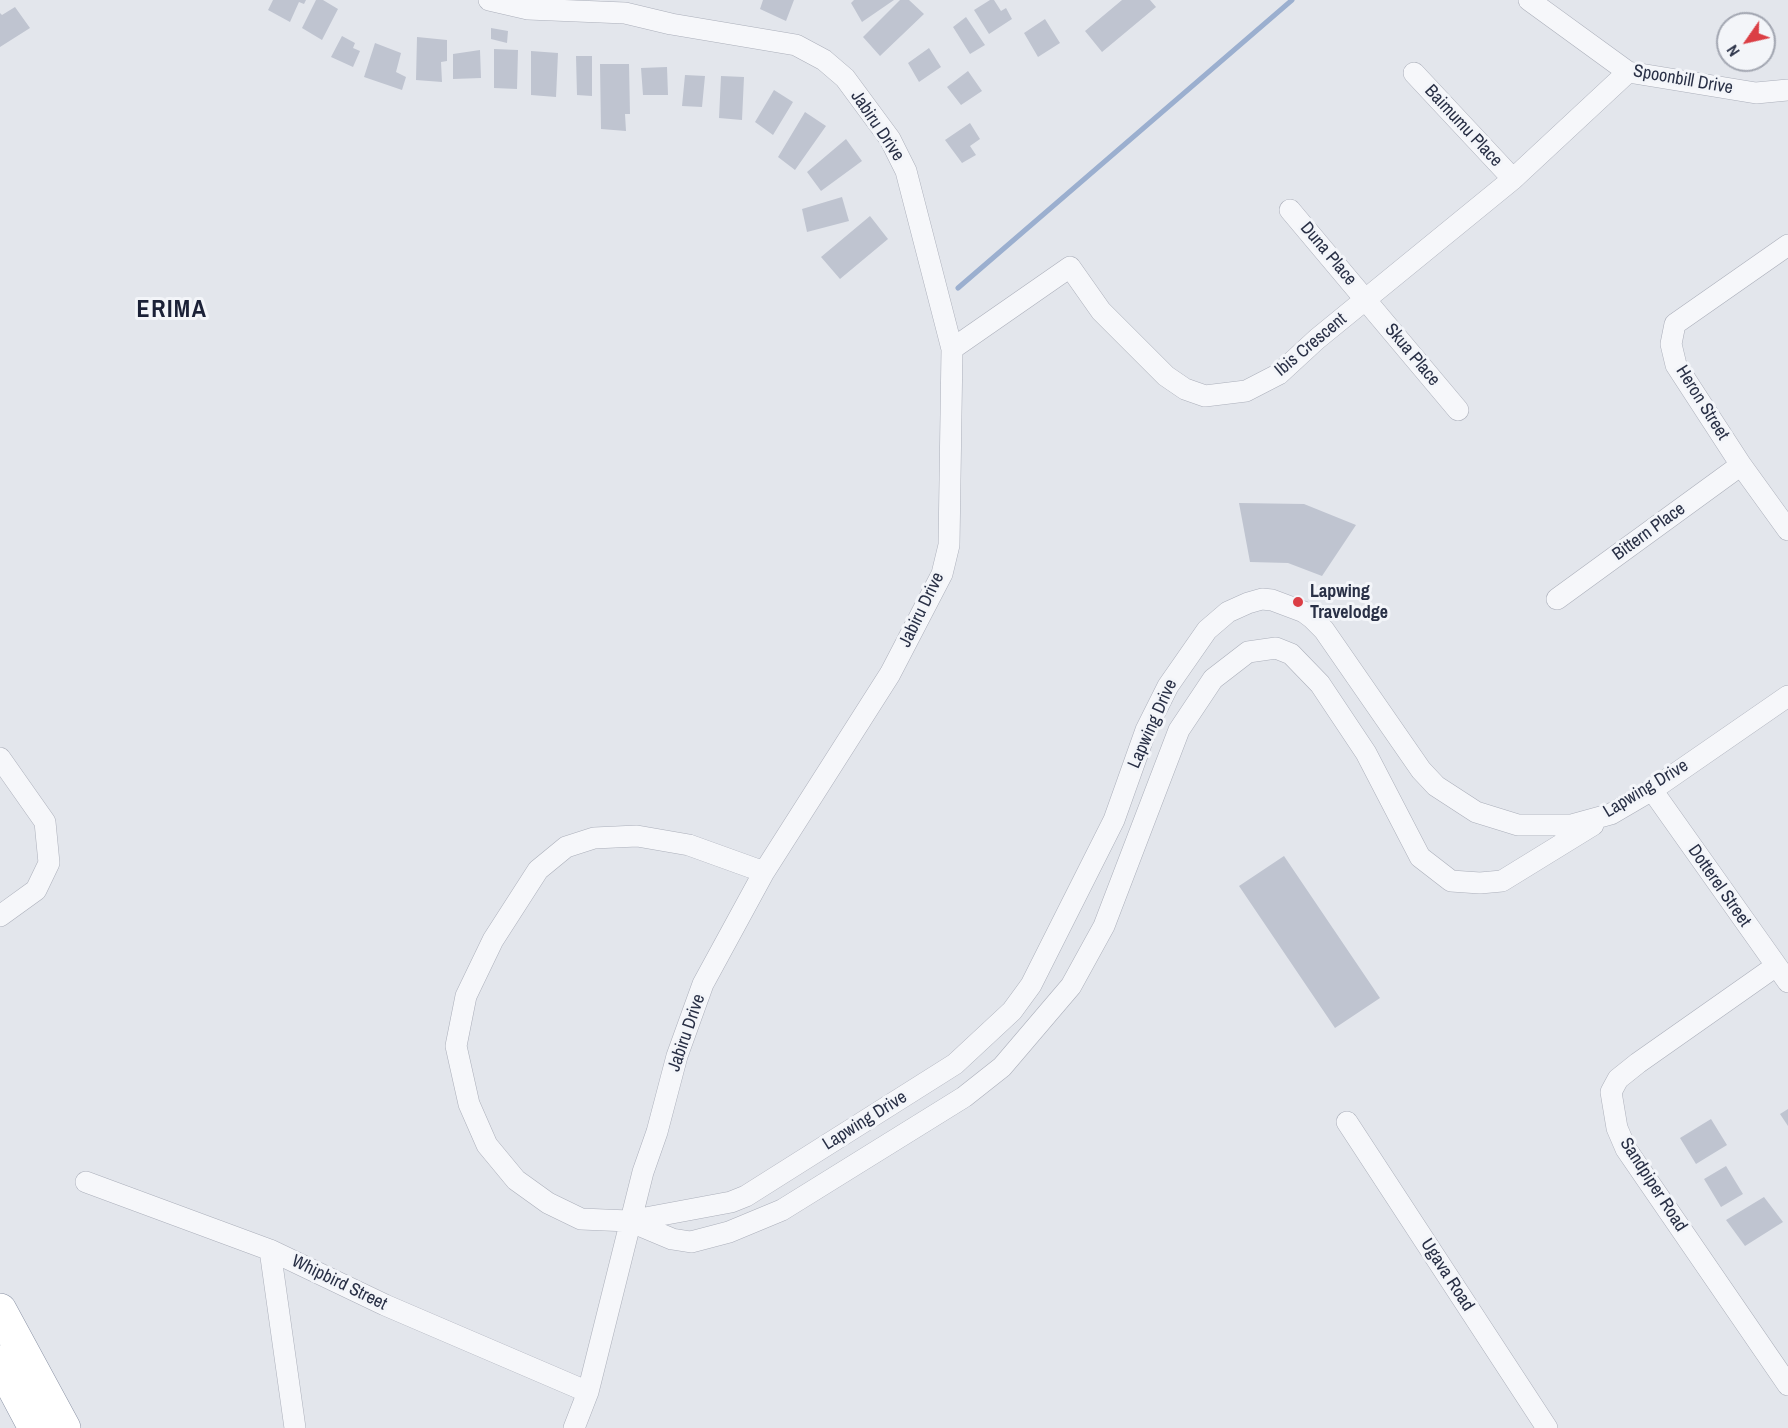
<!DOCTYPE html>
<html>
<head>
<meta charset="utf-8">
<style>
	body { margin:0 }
	#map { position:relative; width:1788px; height:1428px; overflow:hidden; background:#e3e6ec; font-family:"Archivo Narrow",sans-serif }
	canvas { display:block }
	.north { position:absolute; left:1716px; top:12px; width:60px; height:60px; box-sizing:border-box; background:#f3f5f9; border:2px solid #a2a6b1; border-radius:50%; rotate:236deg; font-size:16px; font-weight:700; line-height:24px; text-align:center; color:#293046 }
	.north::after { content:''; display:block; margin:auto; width:21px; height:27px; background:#db3e45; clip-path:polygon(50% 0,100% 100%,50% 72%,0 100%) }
</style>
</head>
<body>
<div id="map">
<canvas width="1788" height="1428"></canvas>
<div class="north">N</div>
</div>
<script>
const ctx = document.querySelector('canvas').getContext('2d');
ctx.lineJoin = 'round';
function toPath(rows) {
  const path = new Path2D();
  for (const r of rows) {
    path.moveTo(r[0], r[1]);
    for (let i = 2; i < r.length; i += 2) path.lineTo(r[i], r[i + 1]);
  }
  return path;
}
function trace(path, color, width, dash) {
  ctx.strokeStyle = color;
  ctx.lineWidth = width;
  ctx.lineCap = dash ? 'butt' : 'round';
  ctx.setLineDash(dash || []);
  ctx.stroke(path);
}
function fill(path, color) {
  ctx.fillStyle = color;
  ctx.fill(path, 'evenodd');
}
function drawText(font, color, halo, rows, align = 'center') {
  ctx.font = font + ' "Archivo Narrow",sans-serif';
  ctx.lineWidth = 6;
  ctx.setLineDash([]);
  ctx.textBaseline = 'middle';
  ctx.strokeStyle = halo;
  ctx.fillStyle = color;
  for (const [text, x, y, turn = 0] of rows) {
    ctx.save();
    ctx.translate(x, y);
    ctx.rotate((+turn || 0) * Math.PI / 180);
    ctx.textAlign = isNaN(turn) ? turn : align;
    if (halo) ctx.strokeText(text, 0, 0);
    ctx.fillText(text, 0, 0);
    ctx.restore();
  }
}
const stream = toPath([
	[958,288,1292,0]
]);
const building = toPath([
	[273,0,306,0,304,4,299,2,290,22,268,10],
	[316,0,323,0,338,9,322,40,302,28],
	[763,0,794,0,786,21,760,9],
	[854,0,894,0,862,22,851,3],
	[900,0,909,0,924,14,880,56,863,37],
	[990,0,994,0,1001,11,1006,8,1012,19,989,34,974,10],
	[1122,0,1150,0,1156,7,1102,52,1085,31],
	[15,7,30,28,0,47,0,13,2,15],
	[966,17,985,45,970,54,953,27],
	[1045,19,1060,43,1038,57,1024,33],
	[491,28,508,31,507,43,491,39],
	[342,36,355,43,353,48,360,51,353,67,331,57],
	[417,37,447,40,447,61,441,62,442,82,416,80],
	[375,43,401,53,396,72,406,77,402,90,364,77],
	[929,48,941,67,919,82,908,63],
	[494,49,518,50,517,89,494,88],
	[480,50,481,78,453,79,453,54],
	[531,51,558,53,556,97,531,95],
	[576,56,592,56,592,96,577,95],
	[600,64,629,64,630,114,625,114,626,131,601,129],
	[667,67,668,95,643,95,641,68],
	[968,71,982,91,961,105,947,87],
	[685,75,705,76,702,107,682,106],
	[721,76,744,77,742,120,719,118],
	[774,90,793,102,773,135,755,122],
	[805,112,826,126,795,170,778,157],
	[970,123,980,139,970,146,976,155,962,163,945,140],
	[846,139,862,161,821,191,807,172],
	[842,197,849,221,807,232,802,209],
	[870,216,888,239,840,279,821,257],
	[1239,503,1304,504,1356,525,1322,576,1288,563,1250,562],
	[1284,856,1380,998,1335,1028,1239,886],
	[1788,1109,1788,1126,1780,1114],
	[1711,1119,1727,1145,1696,1164,1680,1138],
	[1726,1166,1743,1194,1721,1207,1704,1179],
	[1764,1197,1783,1222,1745,1246,1726,1220]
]);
const minor = toPath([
	[489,0,528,9,625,13,671,24,796,45,824,60,845,78,890,139,906,171,952,349,949,545,942,574,890,674,764,872,703,984,677,1056,657,1132,643,1172,588,1392,574,1428],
	[1529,0,1628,72,1756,93,1788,90],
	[1414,73,1513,179],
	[1290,210,1458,410],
	[1788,245,1675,324,1671,344,1676,365,1741,465,1788,530],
	[952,349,1070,267,1101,311,1166,376,1185,389,1205,396,1246,391,1279,374,1317,339,1513,179,1628,72],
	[1557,599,1741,465],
	[0,758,45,822,49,863,36,890,0,916],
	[1652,790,1788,982],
	[764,872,689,845,637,836,594,838,566,847,538,870,493,940,466,996,456,1046,469,1104,487,1145,516,1180,548,1203,581,1219,629,1221,731,1202,746,1196,955,1064,1012,1011,1031,985,1114,820,1146,730,1168,686,1207,630,1228,612,1248,603,1262,599,1272,600,1304,612,1312,618,1324,630,1421,770,1436,786,1476,812,1518,825,1571,825,1611,814,1652,790,1788,696],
	[1776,966,1638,1063,1618,1079,1611,1092,1617,1128,1626,1149,1788,1385],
	[1347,1122,1547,1428],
	[86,1182,270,1250,385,1305,588,1392],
	[629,1221,672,1239,691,1242,729,1232,782,1210,964,1097,1002,1067,1071,986,1104,926,1179,730,1213,679,1248,652,1276,648,1291,654,1320,684,1366,753,1420,857,1451,881,1480,883,1502,881,1593,825],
	[270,1250,295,1428]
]);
const trunk = toPath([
	[0,1310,64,1428],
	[0,1362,35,1428]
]);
const markers = [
	[1298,602,6,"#db3e45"]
];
const streetNames = [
	["Spoonbill Drive",1683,80,10],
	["Jabiru Drive",877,126,56],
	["Baimumu Place",1463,126,47],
	["Duna Place",1328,254,50],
	["Ibis Crescent",1311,345,-40],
	["Skua Place",1412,355,50],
	["Heron Street",1702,403,58],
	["Bittern Place",1649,532,-36],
	["Jabiru Drive",922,610,-64],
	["Lapwing Drive",1153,724,-66],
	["Lapwing Drive",1646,789,-31],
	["Dotterel Street",1719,886,55],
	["Jabiru Drive",687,1033,-71],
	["Lapwing Drive",865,1121,-32],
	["Sandpiper Road",1653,1185,57],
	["Ugava Road",1447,1275,57],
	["Whipbird Street",339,1283,26]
];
const poiNames = [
	["Lapwing",1310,592],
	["Travelodge",1310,613]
];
const districtNames = [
	["ERIMA",172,311]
];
trace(stream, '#9bafcf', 5);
fill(building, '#bfc4d0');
trace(minor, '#abafba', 22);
trace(trunk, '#8991a4', 34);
trace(minor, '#f6f7fa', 21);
trace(trunk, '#fff', 33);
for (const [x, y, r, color] of markers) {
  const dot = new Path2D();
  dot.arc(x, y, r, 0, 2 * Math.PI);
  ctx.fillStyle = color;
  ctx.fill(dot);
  trace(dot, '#f3f5f9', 2);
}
drawText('18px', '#293046', '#f3f5f9', streetNames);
drawText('bold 18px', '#293046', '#f3f5f9', poiNames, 'left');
ctx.letterSpacing = '1.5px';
drawText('bold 24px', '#1b2137', '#f3f5f9', districtNames);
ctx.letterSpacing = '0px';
</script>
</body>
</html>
